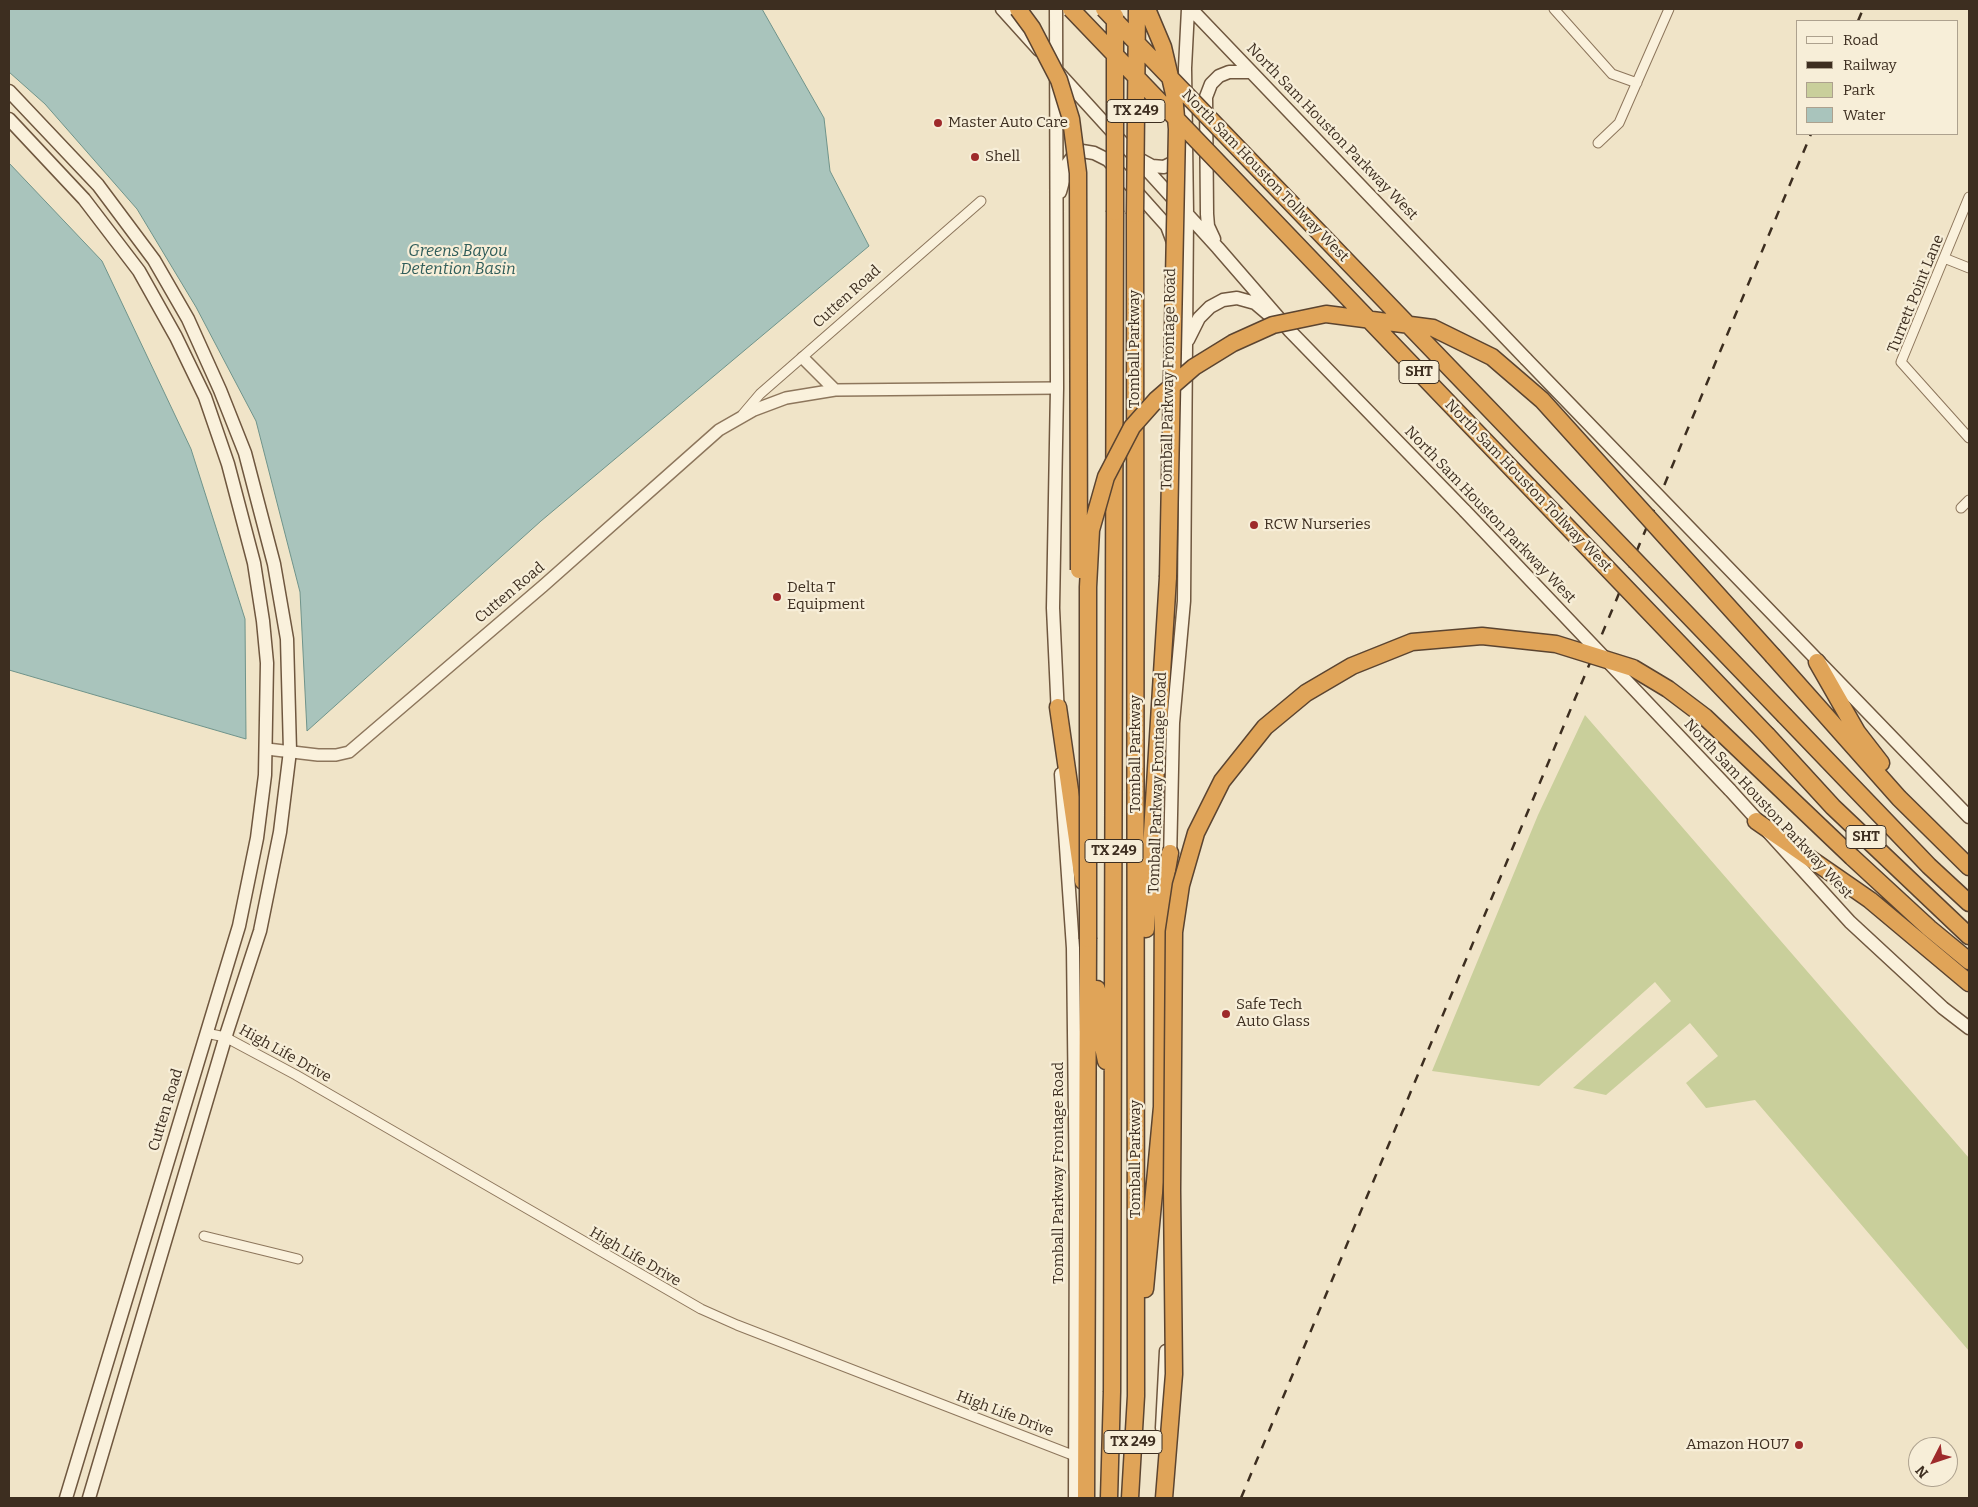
<!DOCTYPE html>
<html>
<head>
<meta charset="utf-8">
<style>
	body { margin:0 }
	#map { position:relative; width:1978px; height:1507px; overflow:hidden; background:#f0e4c8; font-family:Bitter,serif }
	canvas { display:block }
	.frame { position:absolute; inset:0; border:10px solid #3d2e20; pointer-events:none }
	.legend { position:absolute; left:1796px; top:20px; width:162px; height:115px; box-sizing:border-box; background:#f7eed8; border:1px solid #ada18e; margin:0; padding:6px 9px; list-style:none; font-size:15px; color:#3d2e20 }
	.legend li { display:flex; align-items:center; gap:10px; height:25px }
	.legend b { width:25px; border:1px solid #ada18e }
	.north { position:absolute; left:1908px; top:1437px; width:50px; height:50px; box-sizing:border-box; background:#f7eed8; border:1px solid #ada18e; border-radius:50%; rotate:229deg; font-size:14px; font-weight:700; line-height:20px; text-align:center; color:#3d2e20 }
	.north::after { content:''; display:block; margin:auto; width:18px; height:22px; background:#9e2a2b; clip-path:polygon(50% 0,100% 100%,50% 72%,0 100%) }
</style>
</head>
<body>
<div id="map">
<canvas width="1978" height="1507"></canvas>
<div class="frame"></div>
<ul class="legend">
<li><b style="height:6px;background:#faf1dc"></b>Road</li>
<li><b style="height:6px;background:#3d2e20"></b>Railway</li>
<li><b style="height:14px;background:#c9cf9b"></b>Park</li>
<li><b style="height:14px;background:#a9c4bc"></b>Water</li>
</ul>
<div class="north">N</div>
</div>
<script>
const ctx = document.querySelector('canvas').getContext('2d');
ctx.lineJoin = 'round';
function fill(path, color) {
  ctx.fillStyle = color;
  ctx.fill(path, 'evenodd');
}
function toPath(rows) {
  const path = new Path2D();
  for (const r of rows) {
    path.moveTo(r[0], r[1]);
    for (let i = 2; i < r.length; i += 2) path.lineTo(r[i], r[i + 1]);
  }
  return path;
}
function trace(path, color, width, dash) {
  ctx.strokeStyle = color;
  ctx.lineWidth = width;
  ctx.lineCap = dash ? 'butt' : 'round';
  ctx.setLineDash(dash || []);
  ctx.stroke(path);
}
function drawText(font, color, halo, rows, align = 'center') {
  ctx.font = font + ' Bitter,serif';
  ctx.lineWidth = 4.5;
  ctx.setLineDash([]);
  ctx.textBaseline = 'middle';
  ctx.strokeStyle = halo;
  ctx.fillStyle = color;
  for (const [text, x, y, turn = 0] of rows) {
    ctx.save();
    ctx.translate(x, y);
    ctx.rotate((+turn || 0) * Math.PI / 180);
    ctx.textAlign = isNaN(turn) ? turn : align;
    if (halo) ctx.strokeText(text, 0, 0);
    ctx.fillText(text, 0, 0);
    ctx.restore();
  }
}
const green = toPath([
	[1585,715,1969,1158,1969,1351,1755,1100,1706,1108,1686,1083,1718,1056,1690,1023,1606,1095,1573,1088,1671,1001,1655,982,1539,1086,1432,1071,1538,815]
]);
const water = toPath([
	[9,9,762,9,824,118,830,171,869,246,541,521,307,731,300,592,256,421,196,307,137,209,45,104,9,72,9,9],
	[9,163,102,261,191,449,245,619,246,739,9,670,9,163]
]);
const minor = toPath([
	[1554,9,1612,74,1637,83],
	[1598,143,1619,123,1669,9],
	[1969,197,1901,362,1969,438],
	[1944,258,1969,268],
	[743,414,760,394,981,201],
	[1961,508,1969,500],
	[206,1033,225,1037,296,1075,701,1309,737,1325,1075,1456],
	[204,1236,298,1259]
]);
const tertiary = toPath([
	[803,358,835,390],
	[267,749,318,755,336,755,349,752,543,586,719,430,754,410,786,398,835,390,1057,388]
]);
const secondary = toPath([
	[1002,9,1039,50],
	[1056,9,1057,388,1053,608,1058,716],
	[1191,9,1526,359],
	[1057,71,1218,248,1290,331,1465,511],
	[9,91,98,185,154,260,188,319,220,390,245,453,274,564,287,639,290,751,280,832,260,931,227,1032,89,1498],
	[9,119,84,199,139,271,176,337,205,397,228,464,254,563,263,621,267,663,265,775,257,838,239,926,66,1498],
	[1141,160,1152,166,1164,167,1174,162,1180,156],
	[1060,192,1068,163,1074,155,1082,151,1094,153,1108,160,1167,226,1173,242],
	[1214,239,1208,226,1207,214,1206,97,1211,84,1219,76,1229,72,1251,72],
	[1188,340,1199,318,1210,307,1223,300,1237,298,1255,303,1268,314],
	[1794,636,1969,817],
	[1061,774,1073,948,1076,1202,1075,1498],
	[1730,790,1850,922,1943,1008,1969,1028],
	[1170,861,1173,723,1184,601,1187,214,1185,68,1188,9],
	[1162,1428,1166,1351]
]);
const motorway = toPath([
	[1773,656,1899,798,1969,867],
	[1817,662,1857,732,1881,763],
	[1058,707,1083,881],
	[1785,716,1929,866,1969,903],
	[1767,735,1833,807,1969,936],
	[1756,821,1870,900,1969,983],
	[1852,857,1929,928,1969,961],
	[1146,929,1168,577],
	[1097,989,1102,1042,1106,1061],
	[1145,1289,1162,1107,1163,894,1170,853],
	[1086,1498,1088,939],
	[1109,1498,1112,1392,1115,212],
	[1130,1498,1136,1396,1135,214]
]);
const rail = toPath([
	[1858,21,1863,9],
	[1241,1498,1811,134]
]);
const secondaryBridge = toPath([
	[1526,359,1794,636],
	[1465,511,1730,790]
]);
const motorwayBridge = toPath([
	[1018,9,1032,28,1059,80,1071,119,1078,173,1079,570],
	[1071,9,1767,735],
	[1104,9,1785,716],
	[1147,9,1163,47,1174,94,1177,129,1168,577],
	[1115,16,1115,212],
	[1135,214,1137,9],
	[1088,939,1088,587,1091,530,1106,477,1132,427,1156,400,1194,367,1233,343,1273,325,1326,314,1433,328,1492,357,1542,400,1773,656],
	[1164,1498,1174,1374,1172,1190,1174,932,1181,885,1196,833,1222,781,1265,727,1306,693,1352,666,1412,642,1482,636,1556,644,1633,668,1668,689,1705,717,1852,857]
]);
const markers = [
	[938,123,5,"#9e2a2b"],
	[975,157,5,"#9e2a2b"],
	[1254,525,5,"#9e2a2b"],
	[777,597,5,"#9e2a2b"],
	[1226,1014,5,"#9e2a2b"],
	[1799,1445,5,"#9e2a2b"]
];
const shields = [
	[1136,111,58],
	[1419,372,40],
	[1866,837,40],
	[1114,851,58],
	[1133,1442,58]
];
const shieldNames = [
	["TX 249",1136,111],
	["SHT",1419,372],
	["SHT",1866,837],
	["TX 249",1114,851],
	["TX 249",1133,1442]
];
const poiNames = [
	["Master Auto Care",948,123],
	["Shell",985,157],
	["RCW Nurseries",1264,525],
	["Delta T",787,588],
	["Equipment",787,605],
	["Safe Tech",1236,1005],
	["Auto Glass",1236,1022],
	["Amazon HOU7",1789,1445,"right"]
];
const streetNames = [
	["North Sam Houston Parkway West",1332,132,46],
	["North Sam Houston Tollway West",1265,176,46],
	["Turrett Point Lane",1916,294,-68],
	["Cutten Road",847,297,-42],
	["Tomball Parkway",1135,349,-90],
	["Tomball Parkway Frontage Road",1169,379,-89],
	["North Sam Houston Tollway West",1528,486,46],
	["North Sam Houston Parkway West",1490,515,46],
	["Cutten Road",510,593,-40],
	["Tomball Parkway",1136,754,-90],
	["Tomball Parkway Frontage Road",1158,783,-88],
	["North Sam Houston Parkway West",1768,809,47],
	["High Life Drive",285,1054,29],
	["Cutten Road",166,1110,-73],
	["Tomball Parkway",1136,1159,-90],
	["Tomball Parkway Frontage Road",1059,1173,-90],
	["High Life Drive",635,1257,30],
	["High Life Drive",1005,1414,21]
];
const waterNames = [
	["Greens Bayou",458,252],
	["Detention Basin",458,270]
];
fill(green, '#c9cf9b');
fill(water, '#a9c4bc');
trace(water, '#6f938a', 1);
trace(minor, '#8d765c', 11);
trace(tertiary, '#8d765c', 14);
trace(secondary, '#6f573f', 15);
trace(motorway, '#5b4430', 19);
trace(minor, '#faf1dc', 9);
trace(tertiary, '#faf1dc', 11);
trace(secondary, '#faf1dc', 12);
trace(motorway, '#e0a458', 16);
trace(rail, '#3d2e20', 2.5, [9, 9]);
trace(secondaryBridge, '#6f573f', 15, []);
trace(motorwayBridge, '#5b4430', 19, []);
trace(secondaryBridge, '#faf1dc', 12);
trace(motorwayBridge, '#e0a458', 16);
for (const [x, y, r, color] of markers) {
  const dot = new Path2D();
  dot.arc(x, y, r, 0, 2 * Math.PI);
  ctx.fillStyle = color;
  ctx.fill(dot);
  trace(dot, '#f7eed8', 2);
}
for (const [x, y, w] of shields) {
  const box = new Path2D();
  box.roundRect(x - w / 2, y - 11.5, w, 23, 4);
  ctx.fillStyle = '#f7eed8';
  ctx.fill(box);
  trace(box, '#3d2e20', 1);
}
drawText('bold 14px', '#3d2e20', null, shieldNames);
drawText('15px', '#3d2e20', '#f7eed8', poiNames, 'left');
drawText('15px', '#3d2e20', '#f7eed8', streetNames);
drawText('italic 16px', '#2f5d5a', '#f7eed8', waterNames);
</script>
</body>
</html>
